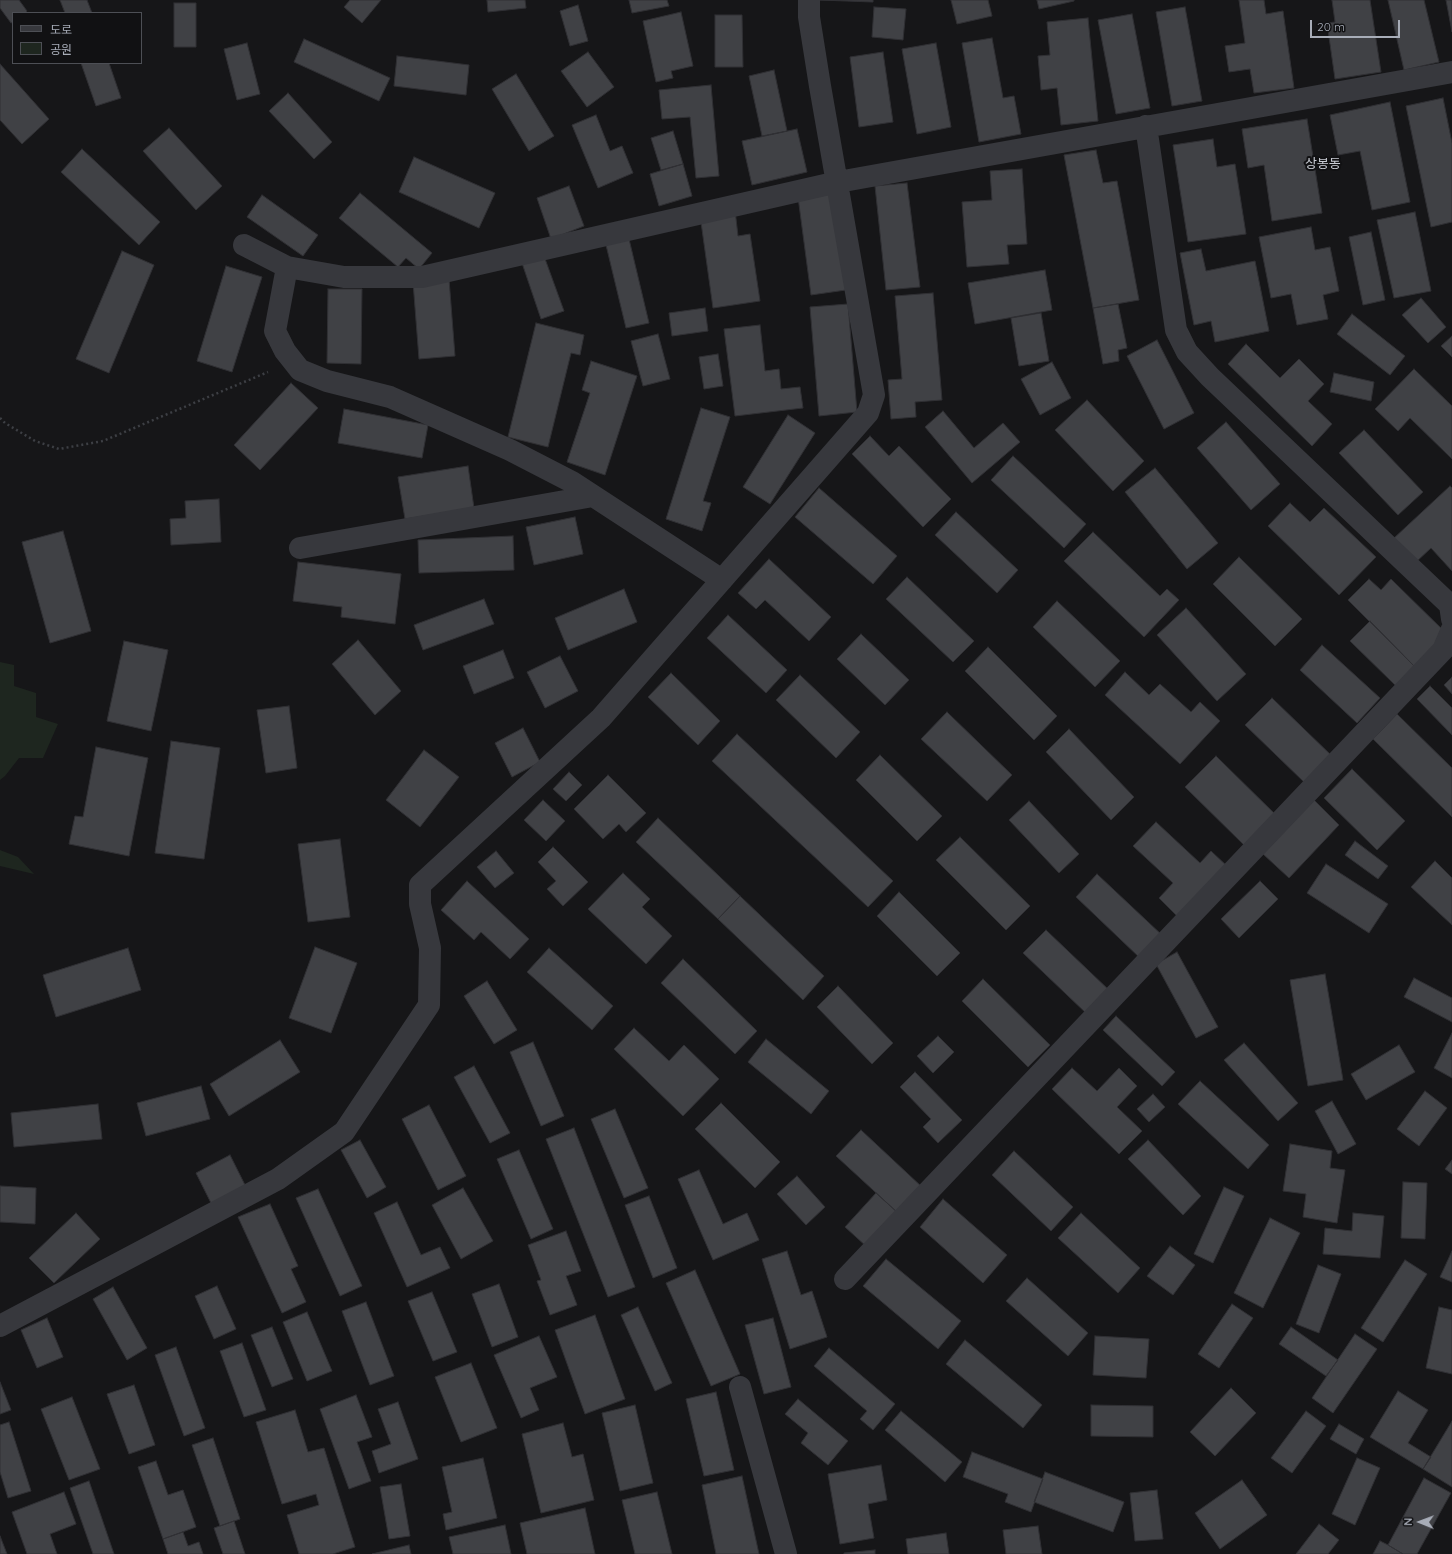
<!DOCTYPE html>
<html>
<head>
<meta charset="utf-8">
<style>
	body { margin:0 }
	#map { position:relative; width:1452px; height:1554px; overflow:hidden; background:#161618; font-family:Quicksand,"Noto Sans KR",sans-serif }
	canvas { display:block }
	.legend { position:absolute; left:12px; top:12px; width:130px; height:52px; box-sizing:border-box; background:#111113; border:1px solid #4d4f55; margin:0; padding:5px 7px; list-style:none; font-size:12px; color:#a8adb8 }
	.legend li { display:flex; align-items:center; gap:8px; height:20px }
	.legend b { width:20px; border:1px solid #4d4f55 }
	.north { position:absolute; left:1400px; top:1502px; width:40px; height:40px; -webkit-text-stroke:3px #111113; paint-order:stroke; rotate:271deg; font-size:11px; font-weight:700; line-height:16px; text-align:center; color:#a8adb8 }
	.north::after { content:''; display:block; margin:auto; width:14px; height:18px; background:#a8adb8; clip-path:polygon(50% 0,100% 100%,50% 72%,0 100%) }
	.scale { position:absolute; left:1310px; top:20px; width:90px; height:18px; box-sizing:border-box; border:2px solid #a8adb8; border-top:0; padding-left:5px; font-size:12px; line-height:14px; white-space:nowrap; color:#a8adb8; -webkit-text-stroke:3px #111113; paint-order:stroke }
</style>
</head>
<body>
<div id="map">
<canvas width="1452" height="1554"></canvas>
<ul class="legend">
<li><b style="height:5px;background:#37383d"></b>도로</li>
<li><b style="height:11px;background:#1e261f"></b>공원</li>
</ul>
<div class="north">N</div>
<div class="scale">20 m</div>
</div>
<script>
const ctx = document.querySelector('canvas').getContext('2d');
ctx.lineJoin = 'round';
function fill(path, color) {
  ctx.fillStyle = color;
  ctx.fill(path, 'evenodd');
}
function toPath(rows) {
  const path = new Path2D();
  for (const r of rows) {
    path.moveTo(r[0], r[1]);
    for (let i = 2; i < r.length; i += 2) path.lineTo(r[i], r[i + 1]);
  }
  return path;
}
function trace(path, color, width, dash) {
  ctx.strokeStyle = color;
  ctx.lineWidth = width;
  ctx.lineCap = dash ? 'butt' : 'round';
  ctx.setLineDash(dash || []);
  ctx.stroke(path);
}
function drawText(font, color, halo, rows, align = 'center') {
  ctx.font = font + ' Quicksand,"Noto Sans KR",sans-serif';
  ctx.lineWidth = 4;
  ctx.setLineDash([]);
  ctx.textBaseline = 'middle';
  ctx.strokeStyle = halo;
  ctx.fillStyle = color;
  for (const [text, x, y, turn = 0] of rows) {
    ctx.save();
    ctx.translate(x, y);
    ctx.rotate((+turn || 0) * Math.PI / 180);
    ctx.textAlign = isNaN(turn) ? turn : align;
    if (halo) ctx.strokeText(text, 0, 0);
    ctx.fillText(text, 0, 0);
    ctx.restore();
  }
}
const green = toPath([
	[0,662,14,665,14,686,36,693,36,717,58,724,43,758,19,758,5,776,0,780],
	[0,850,18,857,34,874,0,866]
]);
const building = toPath([
	[0,0,19,0,27,11,25,13,13,13,13,22,11,23,0,8,0,0],
	[60,0,87,0,92,13,65,13,60,0],
	[350,0,381,0,362,23,344,7,350,0],
	[487,0,525,0,526,8,488,12,487,0],
	[629,0,667,0,669,6,632,13,629,0],
	[820,0,873,0,873,2,820,0],
	[951,0,988,0,992,16,957,24,951,0],
	[1037,0,1074,0,1074,1,1039,9,1037,0],
	[1239,0,1264,0,1266,14,1283,11,1294,88,1254,93,1250,69,1229,72,1225,46,1245,43,1239,0],
	[1332,0,1370,0,1381,72,1335,79,1327,23,1335,22,1332,0],
	[1388,0,1424,0,1439,62,1404,70,1388,0],
	[1446,0,1452,0,1452,32,1446,0],
	[174,3,196,3,196,47,174,47,174,3],
	[578,5,588,41,570,46,560,11,578,5],
	[874,7,906,9,903,40,872,37,874,7],
	[1185,7,1202,101,1172,106,1156,12,1185,7],
	[681,12,693,66,671,71,673,78,656,82,643,21,681,12],
	[1132,14,1150,108,1116,114,1098,20,1132,14],
	[715,15,742,15,743,67,715,67,715,15],
	[1088,18,1098,121,1061,125,1057,88,1041,90,1038,56,1050,55,1047,22,1088,18],
	[992,38,1003,98,1014,96,1021,134,979,142,962,43,992,38],
	[304,39,390,78,379,101,294,62,304,39],
	[247,43,260,94,237,100,224,49,247,43],
	[936,43,951,127,917,134,902,49,936,43],
	[588,52,614,87,587,107,561,71,588,52],
	[883,52,893,122,859,127,850,57,883,52],
	[397,56,469,65,466,95,394,86,397,56],
	[81,63,109,63,121,98,96,106,81,63],
	[0,64,49,119,22,144,0,120,0,64],
	[774,70,787,131,762,136,749,76,774,70],
	[516,74,554,136,529,151,492,89,516,74],
	[711,85,719,176,696,178,690,117,662,119,659,90,711,85],
	[288,93,332,142,314,159,269,111,288,93],
	[1443,98,1452,143,1452,222,1431,227,1406,106,1443,98],
	[1390,102,1410,202,1372,210,1360,151,1338,155,1330,115,1390,102],
	[596,115,610,151,622,146,633,173,598,188,572,125,596,115],
	[1307,119,1322,213,1272,221,1264,165,1248,168,1242,129,1307,119],
	[169,128,222,186,196,210,143,151,169,128],
	[797,129,807,172,752,185,742,141,797,129],
	[673,131,683,164,661,170,651,138,673,131],
	[1213,139,1217,167,1235,164,1246,234,1188,242,1173,145,1213,139],
	[82,149,160,222,139,245,61,172,82,149],
	[1096,150,1103,183,1117,181,1139,300,1093,308,1064,155,1096,150],
	[414,157,495,193,479,228,399,192,414,157],
	[683,164,692,196,659,206,650,174,683,164],
	[1022,169,1027,244,1007,245,1009,264,967,267,962,202,992,200,990,171,1022,169],
	[907,183,920,287,886,290,875,186,907,183],
	[569,186,584,226,551,239,537,198,569,186],
	[360,193,432,253,419,269,406,258,398,267,339,218,360,193],
	[833,193,846,290,811,295,798,197,833,193],
	[262,195,318,235,303,256,247,217,262,195],
	[735,210,738,236,750,234,760,301,713,308,700,215,735,210],
	[1415,212,1431,291,1394,298,1377,220,1415,212],
	[1311,227,1315,250,1330,247,1339,291,1323,295,1328,319,1297,325,1291,294,1271,298,1259,237,1311,227],
	[1371,232,1385,300,1363,305,1349,237,1371,232],
	[629,239,649,323,626,328,606,245,629,239],
	[1201,249,1206,271,1255,261,1269,331,1215,342,1211,321,1194,325,1180,253,1201,249],
	[122,251,154,265,109,373,76,359,122,251],
	[544,256,564,311,541,319,522,263,544,256],
	[226,266,262,277,232,372,197,361,226,266],
	[1045,270,1052,310,975,324,968,283,1045,270],
	[449,279,455,356,419,359,413,282,449,279],
	[328,289,362,289,361,364,327,363,328,289],
	[933,293,942,400,915,402,916,417,891,419,888,380,902,379,895,296,933,293],
	[1421,298,1446,327,1428,343,1402,315,1421,298],
	[848,304,857,412,819,416,810,307,848,304],
	[1118,304,1127,348,1118,350,1119,361,1103,364,1093,308,1118,304],
	[705,308,708,331,672,336,669,313,705,308],
	[1041,313,1049,361,1019,366,1011,318,1041,313],
	[1352,314,1405,356,1390,375,1337,334,1352,314],
	[536,323,584,335,580,355,571,353,548,447,508,437,536,323],
	[760,325,765,371,779,369,781,389,800,387,803,408,735,416,724,329,760,325],
	[658,334,670,379,643,386,631,341,658,334],
	[1452,336,1452,357,1441,346,1452,336],
	[1157,340,1194,413,1164,429,1127,356,1157,340],
	[1246,344,1280,378,1299,359,1324,384,1308,401,1332,424,1312,446,1228,364,1246,344],
	[718,354,723,386,704,389,699,357,718,354],
	[591,361,637,376,605,475,567,462,590,393,582,390,591,361],
	[1052,362,1071,398,1040,415,1021,379,1052,362],
	[1414,369,1452,406,1452,459,1410,418,1398,431,1375,409,1414,369],
	[1334,373,1374,382,1371,401,1330,392,1334,373],
	[291,383,318,408,260,470,234,445,291,383],
	[1087,400,1144,461,1113,491,1055,430,1087,400],
	[701,408,730,417,703,501,711,503,702,531,666,519,701,408],
	[344,409,428,425,422,458,338,443,344,409],
	[943,411,974,448,1003,423,1020,442,972,483,925,427,943,411],
	[788,415,815,433,770,504,743,487,788,415],
	[1226,422,1280,484,1251,510,1197,448,1226,422],
	[1364,430,1423,492,1398,515,1339,453,1364,430],
	[870,436,889,456,899,446,951,499,923,527,852,454,870,436],
	[1013,456,1086,524,1064,548,991,480,1013,456],
	[468,466,474,508,405,519,398,477,468,466],
	[1155,468,1218,543,1187,569,1125,492,1155,468],
	[1450,486,1452,488,1452,571,1431,548,1415,563,1393,539,1450,486],
	[819,488,897,556,873,584,795,517,819,488],
	[219,499,221,542,171,545,170,519,186,518,185,501,219,499],
	[1290,503,1310,522,1324,508,1376,557,1339,595,1268,526,1290,503],
	[956,512,1018,570,997,593,935,535,956,512],
	[575,517,583,554,534,565,526,527,575,517],
	[63,531,91,631,50,643,22,542,63,531],
	[1093,532,1160,596,1167,589,1179,600,1144,637,1064,561,1093,532],
	[513,536,514,570,419,573,418,540,513,536],
	[1239,557,1302,619,1275,646,1213,584,1239,557],
	[769,559,831,617,809,641,765,600,756,609,738,593,769,559],
	[298,562,401,574,395,624,341,617,342,607,293,601,298,562],
	[907,577,974,641,953,662,886,599,907,577],
	[1369,579,1381,590,1391,579,1447,634,1415,667,1348,600,1369,579],
	[624,589,637,622,568,650,555,618,624,589],
	[484,599,494,624,423,650,414,625,484,599],
	[1057,601,1120,661,1095,687,1033,627,1057,601],
	[1186,608,1246,674,1217,701,1157,635,1186,608],
	[728,615,787,670,766,693,707,638,728,615],
	[1370,621,1415,667,1396,686,1350,641,1370,621],
	[861,634,909,680,885,705,837,659,861,634],
	[358,640,401,691,375,715,332,664,358,640],
	[124,641,168,650,151,731,107,721,124,641],
	[1322,645,1380,698,1357,723,1300,670,1322,645],
	[988,647,1057,716,1034,740,965,671,988,647],
	[503,650,514,678,474,694,463,666,503,650],
	[560,656,578,691,545,708,527,672,560,656],
	[1125,672,1149,695,1160,684,1191,712,1200,702,1220,721,1180,764,1105,695,1125,672],
	[671,673,720,721,698,745,648,697,671,673],
	[800,675,860,732,836,758,776,700,800,675],
	[1452,677,1452,694,1444,685,1452,677],
	[1430,686,1452,708,1452,735,1417,699,1430,686],
	[1272,698,1332,756,1306,784,1245,725,1272,698],
	[289,706,297,768,266,773,257,710,289,706],
	[947,712,1012,775,987,801,921,739,947,712],
	[1397,714,1452,768,1452,817,1373,739,1397,714],
	[523,728,540,762,512,777,495,743,523,728],
	[1069,729,1134,797,1111,820,1046,752,1069,729],
	[737,734,893,881,868,907,712,761,737,734],
	[171,741,220,748,204,859,155,853,171,741],
	[96,747,148,758,129,856,69,844,75,816,83,817,96,747],
	[424,750,459,777,420,827,386,800,424,750],
	[880,755,942,816,917,841,856,780,880,755],
	[1216,756,1278,817,1247,848,1185,787,1216,756],
	[1352,769,1405,821,1377,850,1324,798,1352,769],
	[569,772,582,785,566,801,553,789,569,772],
	[608,775,646,813,626,832,619,824,603,839,574,809,608,775],
	[543,800,565,821,546,841,524,820,543,800],
	[1314,800,1339,825,1289,878,1263,854,1314,800],
	[1029,801,1079,854,1059,873,1009,820,1029,801],
	[658,818,740,896,718,919,636,842,658,818],
	[1156,822,1200,863,1211,851,1228,867,1180,919,1159,898,1173,883,1133,846,1156,822],
	[960,837,1030,906,1006,930,936,860,960,837],
	[340,839,350,917,308,922,298,844,340,839],
	[1355,841,1388,866,1378,879,1345,855,1355,841],
	[553,847,588,882,563,906,547,889,556,881,538,862,553,847],
	[496,851,514,873,495,888,477,867,496,851],
	[1435,861,1452,878,1452,925,1411,887,1435,861],
	[1326,864,1388,904,1369,933,1307,893,1326,864],
	[623,873,650,899,642,907,672,936,646,964,588,909,623,873],
	[1097,874,1163,936,1141,959,1076,897,1097,874],
	[467,881,529,939,510,959,481,932,474,940,441,910,467,881],
	[1260,881,1278,899,1239,938,1221,919,1260,881],
	[899,892,960,953,937,976,877,916,899,892],
	[740,896,824,976,803,1000,718,919,740,896],
	[1046,930,1110,991,1088,1015,1023,953,1046,930],
	[315,947,357,963,331,1033,289,1018,315,947],
	[128,948,141,990,56,1017,43,975,128,948],
	[549,948,613,1006,592,1030,527,972,549,948],
	[1177,952,1218,1027,1196,1038,1156,964,1177,952],
	[683,959,757,1031,735,1054,661,983,683,959],
	[1325,974,1343,1080,1308,1086,1290,980,1325,974],
	[1414,978,1452,998,1452,1022,1404,997,1414,978],
	[983,979,1050,1045,1028,1067,962,1001,983,979],
	[487,981,517,1030,494,1044,464,996,487,981],
	[838,986,893,1043,872,1064,817,1007,838,986],
	[1116,1016,1175,1072,1162,1086,1103,1030,1116,1016],
	[634,1028,669,1061,684,1045,719,1079,683,1116,614,1049,634,1028],
	[1452,1033,1452,1078,1434,1068,1452,1033],
	[938,1036,954,1052,933,1073,917,1056,938,1036],
	[766,1039,829,1091,811,1114,748,1062,766,1039],
	[280,1040,300,1072,229,1116,210,1084,280,1040],
	[533,1042,564,1116,541,1126,510,1052,533,1042],
	[1244,1043,1298,1103,1278,1121,1224,1060,1244,1043],
	[1399,1045,1415,1072,1366,1100,1351,1074,1399,1045],
	[474,1066,510,1133,490,1143,454,1077,474,1066],
	[1072,1068,1097,1091,1119,1068,1137,1086,1117,1107,1142,1131,1119,1154,1052,1089,1072,1068],
	[915,1072,962,1120,938,1143,923,1127,931,1119,900,1087,915,1072],
	[1200,1081,1269,1145,1248,1169,1178,1104,1200,1081],
	[201,1086,210,1119,146,1136,137,1103,201,1086],
	[1425,1091,1447,1108,1419,1146,1397,1129,1425,1091],
	[1153,1094,1165,1107,1149,1122,1137,1109,1153,1094],
	[1332,1101,1356,1144,1338,1154,1315,1111,1332,1101],
	[721,1103,780,1162,755,1188,695,1129,721,1103],
	[98,1104,102,1139,14,1147,11,1113,98,1104],
	[429,1105,466,1176,438,1190,402,1119,429,1105],
	[615,1109,648,1188,624,1198,591,1119,615,1109],
	[574,1128,635,1287,608,1297,546,1139,574,1128],
	[861,1130,922,1187,898,1213,836,1156,861,1130],
	[360,1140,386,1187,367,1198,341,1150,360,1140],
	[1148,1140,1201,1196,1183,1215,1128,1159,1148,1140],
	[1290,1144,1332,1151,1330,1168,1345,1170,1337,1223,1303,1217,1306,1194,1283,1191,1290,1144],
	[519,1150,553,1229,531,1239,497,1159,519,1150],
	[1014,1151,1073,1207,1051,1231,992,1175,1014,1151],
	[230,1155,246,1187,212,1205,196,1173,230,1155],
	[1452,1160,1452,1174,1445,1169,1452,1160],
	[699,1170,723,1224,747,1213,759,1240,713,1260,678,1179,699,1170],
	[797,1176,825,1207,806,1225,777,1194,797,1176],
	[1403,1182,1427,1183,1425,1239,1401,1238,1403,1182],
	[0,1186,36,1188,35,1224,0,1222,0,1186],
	[1224,1187,1244,1196,1213,1263,1194,1254,1224,1187],
	[463,1188,493,1241,461,1259,432,1205,463,1188],
	[318,1189,362,1286,340,1296,296,1198,318,1189],
	[876,1193,898,1213,867,1247,845,1227,876,1193],
	[649,1196,677,1268,653,1278,625,1205,649,1196],
	[943,1199,1007,1255,983,1283,920,1227,943,1199],
	[397,1202,421,1255,440,1247,450,1268,407,1287,374,1213,397,1202],
	[270,1204,298,1266,291,1269,306,1302,282,1313,238,1217,270,1204],
	[76,1213,100,1239,54,1283,29,1258,76,1213],
	[1081,1213,1140,1268,1118,1293,1058,1238,1081,1213],
	[1353,1213,1384,1216,1380,1258,1323,1254,1325,1228,1352,1231,1353,1213],
	[1270,1218,1300,1233,1263,1308,1234,1293,1270,1218],
	[566,1231,581,1271,566,1276,577,1305,550,1315,537,1281,541,1280,528,1245,566,1231],
	[1170,1246,1195,1265,1173,1295,1147,1276,1170,1246],
	[787,1251,801,1295,812,1291,827,1337,790,1349,762,1259,787,1251],
	[1452,1251,1452,1282,1440,1277,1452,1251],
	[886,1259,961,1321,938,1349,863,1286,886,1259],
	[1405,1260,1427,1274,1383,1342,1361,1328,1405,1260],
	[1318,1265,1341,1274,1319,1333,1296,1324,1318,1265],
	[695,1270,740,1374,711,1386,666,1283,695,1270],
	[1027,1278,1088,1333,1068,1356,1006,1301,1027,1278],
	[499,1284,518,1337,492,1347,472,1294,499,1284],
	[217,1286,236,1329,214,1339,195,1296,217,1286],
	[113,1287,147,1348,127,1360,93,1299,113,1287],
	[432,1292,457,1352,433,1361,408,1301,432,1292],
	[366,1302,394,1376,370,1385,342,1311,366,1302],
	[1232,1304,1253,1318,1219,1368,1198,1354,1232,1304],
	[638,1307,672,1383,655,1391,621,1315,638,1307],
	[1439,1307,1452,1310,1452,1374,1426,1368,1439,1307],
	[307,1312,332,1371,307,1381,283,1322,307,1312],
	[595,1315,625,1399,585,1414,555,1330,595,1315],
	[47,1318,63,1357,37,1368,21,1330,47,1318],
	[773,1318,791,1387,764,1394,745,1325,773,1318],
	[272,1327,293,1379,272,1387,251,1335,272,1327],
	[1291,1327,1338,1360,1326,1376,1279,1344,1291,1327],
	[1355,1334,1377,1349,1333,1413,1312,1398,1355,1334],
	[539,1336,557,1377,530,1388,539,1410,521,1418,494,1355,539,1336],
	[1095,1336,1149,1339,1146,1378,1093,1375,1095,1336],
	[965,1340,1042,1405,1023,1428,946,1364,965,1340],
	[242,1343,266,1410,244,1417,220,1351,242,1343],
	[176,1347,205,1428,184,1436,155,1355,176,1347],
	[829,1348,895,1404,873,1430,860,1419,867,1411,814,1366,829,1348],
	[471,1363,497,1428,461,1442,435,1377,471,1363],
	[0,1382,11,1410,0,1414,0,1382],
	[134,1385,155,1445,129,1454,107,1394,134,1385],
	[1231,1388,1256,1413,1215,1456,1190,1432,1231,1388],
	[1398,1391,1428,1410,1408,1443,1431,1457,1423,1469,1370,1437,1398,1391],
	[716,1392,734,1470,704,1476,686,1399,716,1392],
	[356,1395,372,1437,357,1442,371,1481,349,1489,320,1409,356,1395],
	[72,1397,100,1469,69,1480,41,1409,72,1397],
	[798,1399,848,1441,828,1465,801,1443,808,1433,785,1414,798,1399],
	[398,1402,418,1459,379,1473,372,1451,391,1444,378,1409,398,1402],
	[635,1405,653,1483,620,1491,602,1413,635,1405],
	[1091,1405,1153,1406,1153,1437,1091,1436,1091,1405],
	[295,1410,308,1452,324,1448,355,1547,333,1554,299,1554,287,1515,319,1505,316,1494,282,1504,256,1422,295,1410],
	[901,1411,962,1462,945,1482,885,1430,901,1411],
	[1306,1411,1326,1426,1292,1473,1271,1458,1306,1411],
	[1452,1421,1452,1487,1423,1469,1452,1421],
	[9,1422,31,1491,8,1498,0,1472,0,1425,9,1422],
	[563,1423,572,1457,583,1454,594,1500,541,1513,522,1434,563,1423],
	[1339,1424,1364,1439,1356,1454,1330,1439,1339,1424],
	[213,1438,240,1519,220,1526,192,1445,213,1438],
	[972,1452,1043,1479,1031,1512,1005,1502,1008,1494,963,1477,972,1452],
	[483,1458,497,1518,446,1530,443,1514,452,1512,442,1467,483,1458],
	[1357,1458,1380,1468,1355,1525,1332,1514,1357,1458],
	[156,1461,168,1495,183,1490,196,1527,163,1539,138,1467,156,1461],
	[881,1465,887,1500,868,1504,874,1538,840,1544,828,1474,881,1465],
	[1045,1472,1124,1502,1113,1532,1034,1502,1045,1472],
	[742,1476,759,1554,716,1554,702,1485,742,1476],
	[1424,1478,1451,1493,1417,1554,1403,1554,1388,1545,1424,1478],
	[1242,1480,1267,1515,1220,1549,1195,1513,1242,1480],
	[89,1481,114,1554,93,1554,70,1488,89,1481],
	[401,1484,410,1536,389,1539,380,1487,401,1484],
	[1157,1490,1163,1539,1135,1541,1130,1493,1157,1490],
	[64,1492,76,1524,50,1534,57,1554,27,1554,12,1512,64,1492],
	[657,1492,672,1554,635,1554,622,1500,657,1492],
	[585,1508,595,1554,527,1554,520,1523,585,1508],
	[234,1521,245,1554,223,1554,214,1528,234,1521],
	[1319,1524,1339,1540,1328,1554,1296,1554,1319,1524],
	[505,1525,511,1554,453,1554,449,1537,505,1525],
	[1038,1526,1042,1554,1006,1554,1003,1530,1038,1526],
	[183,1532,188,1546,199,1542,203,1554,168,1554,163,1539,183,1532],
	[946,1533,949,1554,908,1554,906,1539,946,1533],
	[0,1536,7,1554,0,1554,0,1536],
	[1380,1541,1388,1545,1403,1554,1373,1554,1380,1541],
	[409,1545,411,1554,372,1554,409,1545],
	[875,1550,875,1554,844,1554,844,1553,875,1550]
]);
const path = toPath([
	[0,418,5,423,35,441,59,449,103,441,268,372]
]);
const street = toPath([
	[1146,126,1176,330,1187,352,1210,377,1450,605,1452,619],
	[244,245,287,267,344,277,422,277,838,182,1452,72],
	[287,267,275,331,285,351,300,370,327,381,390,397,510,450,572,482,722,580],
	[300,548,593,496],
	[845,1279,1443,650,1452,629],
	[0,1326,278,1179,344,1132,429,1005,430,948,420,904,420,885,601,718,868,413,874,395,820,86,809,17,809,0],
	[740,1387,786,1554]
]);
const quarterNames = [
	["상봉동",1323,164]
];
fill(green, '#1e261f');
fill(building, '#404145');
trace(building, '#303034', 1);
trace(path, '#3d3f44', 2.5, [2, 3]);
trace(street, '#37383d', 22);
drawText('13px', '#c9ccd4', '#111113', quarterNames);
</script>
</body>
</html>
